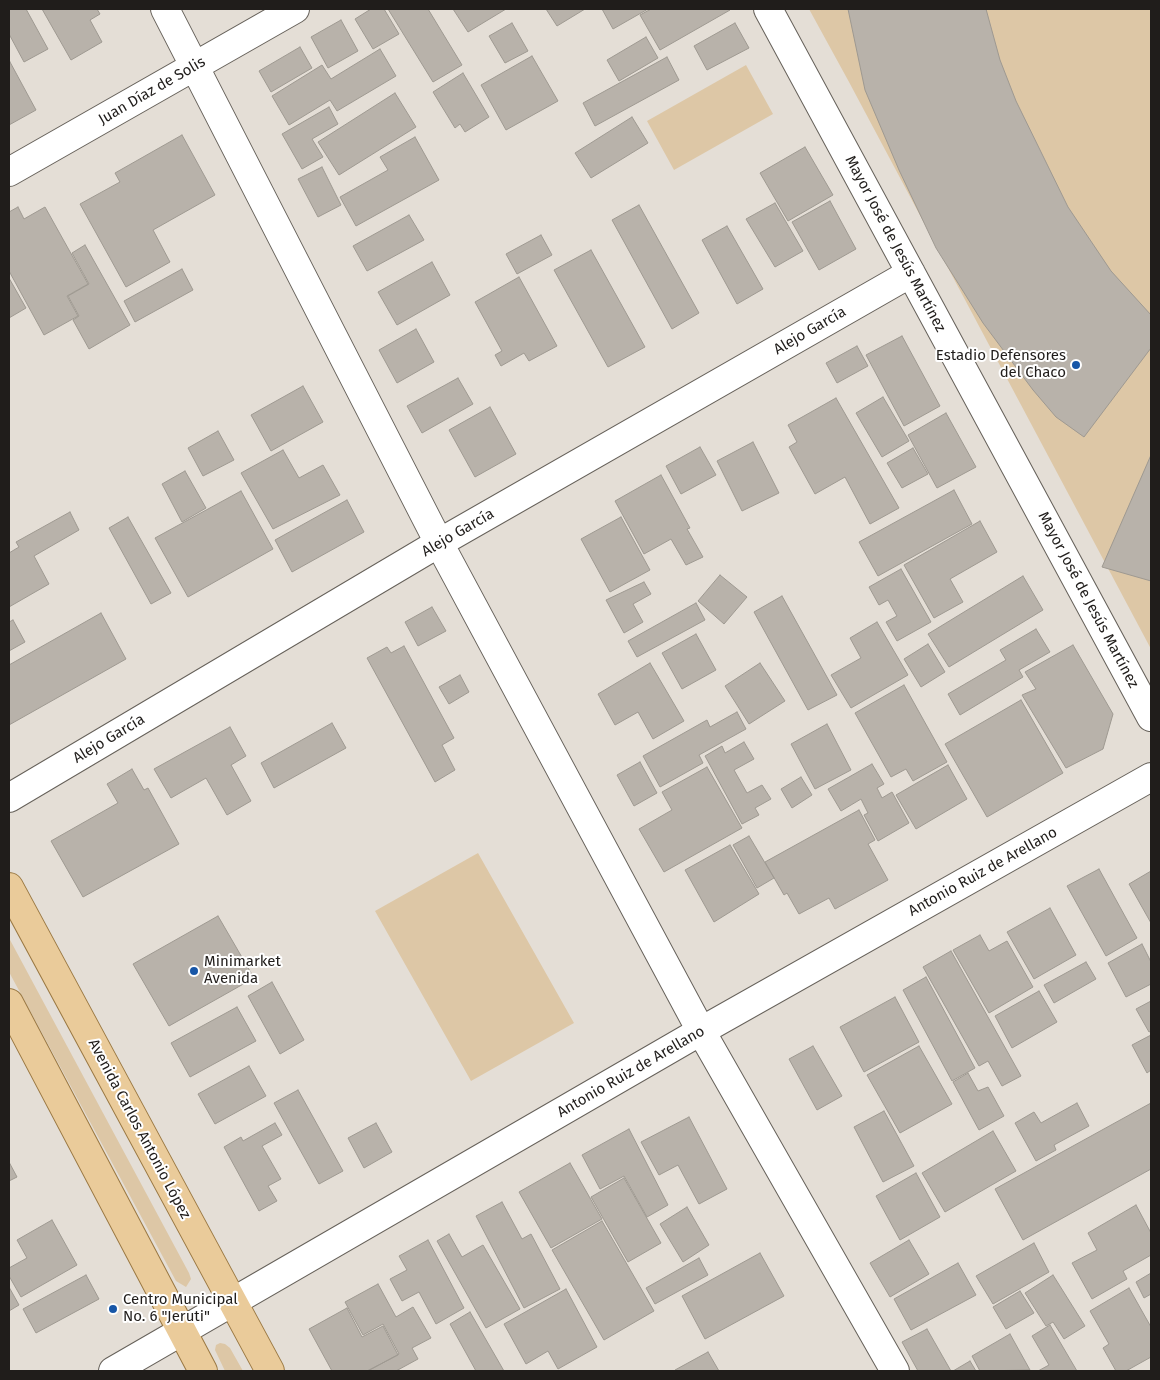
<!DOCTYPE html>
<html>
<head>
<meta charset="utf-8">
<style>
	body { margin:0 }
	#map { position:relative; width:1160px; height:1380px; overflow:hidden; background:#e4ded6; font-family:"Fira Sans",sans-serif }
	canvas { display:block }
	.frame { position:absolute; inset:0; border:10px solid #201d1b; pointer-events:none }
</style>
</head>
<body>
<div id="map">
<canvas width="1160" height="1380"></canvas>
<div class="frame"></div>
</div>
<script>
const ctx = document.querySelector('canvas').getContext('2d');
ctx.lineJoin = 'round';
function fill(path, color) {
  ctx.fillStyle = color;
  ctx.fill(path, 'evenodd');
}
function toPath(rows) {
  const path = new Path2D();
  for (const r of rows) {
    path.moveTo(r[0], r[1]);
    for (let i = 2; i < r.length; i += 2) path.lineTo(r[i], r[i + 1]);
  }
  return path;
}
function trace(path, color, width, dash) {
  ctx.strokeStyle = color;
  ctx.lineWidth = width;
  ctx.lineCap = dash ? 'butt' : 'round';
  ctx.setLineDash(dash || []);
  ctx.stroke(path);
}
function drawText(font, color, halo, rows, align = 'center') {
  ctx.font = font + ' "Fira Sans",sans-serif';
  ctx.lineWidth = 4;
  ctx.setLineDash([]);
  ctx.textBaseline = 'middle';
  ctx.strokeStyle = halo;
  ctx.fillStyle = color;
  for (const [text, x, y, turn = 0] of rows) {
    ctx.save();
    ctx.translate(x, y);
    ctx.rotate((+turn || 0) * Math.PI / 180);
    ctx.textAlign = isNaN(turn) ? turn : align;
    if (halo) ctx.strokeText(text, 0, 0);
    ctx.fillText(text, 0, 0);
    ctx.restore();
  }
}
const green = toPath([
	[809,9,1151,9,1151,649,849,82],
	[746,65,773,114,674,170,647,121],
	[478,853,574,1023,471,1081,375,911],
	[9,938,189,1273,191,1279,186,1287,176,1281,9,972],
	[220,1343,225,1344,230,1348,243,1371,225,1371,215,1350,216,1345]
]);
const building = toPath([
	[9,9,26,9,48,49,24,62,9,34,9,9],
	[42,9,97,9,100,14,90,20,102,42,71,60,42,9],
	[371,9,384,9,399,34,373,49,355,19,371,9],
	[388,9,428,9,462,65,433,82,388,9],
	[453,9,506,9,468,32,453,9],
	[546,9,585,9,557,26,546,9],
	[602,9,648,9,613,29,602,9],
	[651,9,729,9,730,10,660,50,640,15,651,9],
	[848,9,986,9,1000,60,1016,101,1068,207,1111,271,1151,315,1151,348,1084,437,1056,417,1033,390,983,323,936,248,899,170,865,90,848,9],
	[341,20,358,51,328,68,311,37,341,20],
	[512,23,528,51,505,63,489,36,512,23],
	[735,23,749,48,707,70,694,46,735,23],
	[646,37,658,58,619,81,607,60,646,37],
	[300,47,312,68,271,92,259,71,300,47],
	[380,49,396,76,337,111,330,100,289,125,272,96,322,65,331,79,380,49],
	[532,56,558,101,506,130,481,85,532,56],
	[667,57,679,80,595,126,583,103,667,57],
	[10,62,36,110,9,125,9,63,10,62],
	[463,73,489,117,465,132,460,124,455,128,433,92,463,73],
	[395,93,416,127,339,175,318,142,395,93],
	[329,107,338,124,312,139,323,157,302,169,282,134,329,107],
	[632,117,648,143,591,178,575,153,632,117],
	[182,135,215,195,153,230,170,262,126,287,80,204,120,182,115,173,182,135],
	[415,137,439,180,356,226,340,197,388,170,380,157,415,137],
	[805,147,833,195,788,221,760,173,805,147],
	[322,167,341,205,318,217,298,179,322,167],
	[830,201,856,249,819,270,792,222,830,201],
	[775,203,803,251,775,267,746,219,775,203],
	[639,205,699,313,672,329,612,220,639,205],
	[18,207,24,219,45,207,88,284,67,296,78,316,44,335,9,271,9,212,18,207],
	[409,215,424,240,367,271,353,246,409,215],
	[727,226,763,289,737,304,702,240,727,226],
	[541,235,552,255,517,274,506,254,541,235],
	[85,245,130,325,89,349,73,320,79,316,68,296,89,284,72,253,85,245],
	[591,250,645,347,608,367,554,270,591,250],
	[432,262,450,295,397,325,378,292,432,262],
	[182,269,193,290,135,322,124,301,182,269],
	[519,277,557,346,529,361,524,353,501,366,495,355,502,351,475,302,519,277],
	[9,278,26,308,9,318,9,278],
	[416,329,434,362,397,383,379,350,416,329],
	[902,336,940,406,904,426,866,355,902,336],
	[857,346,868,366,837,383,826,363,857,346],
	[458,378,473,404,422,433,407,406,458,378],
	[303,386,323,422,271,451,251,415,303,386],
	[883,397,909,441,882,457,856,413,883,397],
	[836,398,899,508,870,524,845,477,815,494,789,447,797,442,788,425,836,398],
	[490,407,516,454,475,477,449,430,490,407],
	[946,413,976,467,937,488,908,435,946,413],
	[218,431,234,460,203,476,188,448,218,431],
	[753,442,779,493,742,511,717,461,753,442],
	[700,447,716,475,681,494,666,466,700,447],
	[913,448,928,474,902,488,887,463,913,448],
	[283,450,299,478,323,465,340,495,273,529,241,473,283,450],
	[1151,455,1151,581,1102,567,1151,455],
	[185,471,206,508,182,522,162,484,185,471],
	[661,475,690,528,687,529,703,557,686,565,671,539,644,554,615,501,661,475],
	[954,490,972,524,878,576,859,542,954,490],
	[241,491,273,549,188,597,155,538,241,491],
	[347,500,364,532,292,572,275,540,347,500],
	[70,512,79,530,34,556,49,584,9,607,9,553,19,547,16,542,70,512],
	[128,517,171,593,151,604,109,528,128,517],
	[621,517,650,570,610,592,581,539,621,517],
	[980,521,997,552,950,579,963,602,934,618,904,565,980,521],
	[901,569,931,622,897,641,886,622,897,616,888,600,879,605,869,587,901,569],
	[720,575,747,597,724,624,698,601,720,575],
	[1023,576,1043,610,949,667,928,634,1023,576],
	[644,582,651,594,633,604,643,622,624,633,606,600,644,582],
	[782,596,837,695,808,710,754,612,782,596],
	[696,603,705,620,637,657,628,641,696,603],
	[432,607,446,631,418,646,405,622,432,607],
	[101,613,126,659,9,725,9,665,101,613],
	[13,620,25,642,9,651,9,622,13,620],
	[877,622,908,675,851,708,831,675,861,658,850,638,877,622],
	[1036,629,1050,652,1019,670,1023,677,960,715,948,694,1006,660,1000,650,1036,629],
	[696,634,716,670,682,689,662,653,696,634],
	[928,644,945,672,921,687,904,659,928,644],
	[1073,645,1113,714,1103,749,1066,768,1022,695,1036,689,1025,672,1073,645],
	[404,646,454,738,442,745,455,770,435,782,367,658,387,647,391,653,404,646],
	[650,663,684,721,653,739,638,712,615,725,598,694,650,663],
	[760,663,785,701,749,724,725,686,760,663],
	[460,675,469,692,449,704,439,687,460,675],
	[904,685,947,762,913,781,906,769,891,777,855,713,904,685],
	[1021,700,1063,773,987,817,945,744,1021,700],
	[737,712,746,729,699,755,703,763,660,787,643,756,707,720,710,727,737,712],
	[332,723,346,748,274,788,261,763,332,723],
	[827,724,851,770,815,789,791,744,827,724],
	[230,727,246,756,231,765,251,801,227,815,206,778,171,798,154,769,230,727],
	[744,742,754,759,734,770,747,793,762,785,771,799,755,808,759,815,742,824,705,756,722,746,725,753,744,742],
	[640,762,657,793,634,806,617,775,640,762],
	[872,764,884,784,877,788,882,798,892,792,909,823,878,841,864,815,868,813,861,799,841,811,828,789,872,764],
	[948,765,967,799,916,829,896,795,948,765],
	[707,767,742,828,664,872,639,829,672,810,662,792,707,767],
	[132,769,144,790,148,788,179,844,83,897,51,841,118,803,107,784,132,769],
	[801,777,812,795,792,808,781,789,801,777],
	[859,810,875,840,868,844,888,880,835,909,829,898,799,914,787,893,784,895,765,862,859,810],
	[749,836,774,878,757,888,733,845,749,836],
	[730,845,759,894,714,922,685,870,730,845],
	[1099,869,1137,938,1106,956,1067,886,1099,869],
	[1151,871,1151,923,1129,884,1151,871],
	[1050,908,1076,955,1034,979,1007,932,1050,908],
	[218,916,254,978,169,1026,133,964,218,916],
	[980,935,989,951,1007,941,1033,987,989,1013,953,950,980,935],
	[1142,944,1151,962,1151,984,1126,997,1108,963,1142,944],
	[951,951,1021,1076,1002,1086,988,1061,979,1066,923,967,951,951],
	[1086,962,1096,979,1054,1003,1044,985,1086,962],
	[926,977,975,1068,952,1081,903,990,926,977],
	[272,982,304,1040,280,1054,248,996,272,982],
	[1039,991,1057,1022,1012,1048,995,1016,1039,991],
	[895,997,919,1042,864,1072,840,1027,895,997],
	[1151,1001,1151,1031,1149,1032,1136,1009,1151,1001],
	[237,1007,256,1041,190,1077,171,1043,237,1007],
	[1151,1035,1151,1070,1147,1073,1132,1045,1151,1035],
	[813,1046,842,1096,817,1110,789,1059,813,1046],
	[919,1046,952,1104,900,1133,867,1075,919,1046],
	[249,1066,266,1096,215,1124,198,1094,249,1066],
	[968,1073,978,1091,988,1087,1004,1116,979,1130,953,1082,968,1073],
	[298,1090,343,1171,319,1184,274,1103,298,1090],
	[1077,1103,1089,1126,1054,1145,1056,1150,1036,1161,1015,1123,1034,1112,1041,1123,1077,1103],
	[1151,1103,1151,1169,1023,1240,995,1189,1151,1103],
	[884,1111,914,1166,883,1182,854,1127,884,1111],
	[689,1117,727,1189,699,1204,678,1165,659,1175,641,1142,689,1117],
	[275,1123,282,1135,262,1146,281,1179,268,1186,277,1201,259,1211,224,1147,241,1137,243,1141,275,1123],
	[376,1123,392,1152,364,1168,348,1138,376,1123],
	[629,1129,668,1205,647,1217,624,1176,600,1189,582,1155,629,1129],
	[993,1131,1016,1171,945,1212,922,1173,993,1131],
	[9,1162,17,1177,9,1181,9,1162],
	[570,1163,602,1219,551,1248,519,1192,570,1163],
	[916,1173,940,1217,900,1240,876,1196,916,1173],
	[624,1178,661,1243,628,1262,591,1197,624,1178],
	[502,1202,522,1239,531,1234,560,1289,524,1308,476,1216,502,1202],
	[1136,1205,1151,1233,1151,1255,1123,1271,1127,1279,1092,1299,1072,1263,1097,1250,1088,1233,1136,1205],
	[687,1207,709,1245,683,1262,660,1224,687,1207],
	[52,1220,77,1265,21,1297,9,1276,9,1268,27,1258,17,1240,52,1220],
	[602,1221,654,1311,604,1340,552,1250,602,1221],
	[449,1234,462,1257,483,1245,520,1309,486,1328,437,1241,449,1234],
	[428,1240,464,1308,436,1324,419,1292,402,1301,390,1279,407,1270,399,1256,428,1240],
	[909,1240,929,1274,890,1297,870,1263,909,1240],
	[1034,1243,1049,1272,993,1304,976,1276,1034,1243],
	[760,1253,784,1296,705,1339,682,1296,760,1253],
	[699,1258,708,1275,655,1304,646,1288,699,1258],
	[958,1263,976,1295,911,1330,894,1299,958,1263],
	[1151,1273,1151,1294,1144,1298,1136,1282,1151,1273],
	[86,1275,99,1299,36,1333,23,1309,86,1275],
	[1053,1275,1085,1326,1064,1339,1053,1322,1046,1326,1025,1293,1053,1275],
	[378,1284,396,1317,413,1307,431,1338,412,1348,418,1359,396,1371,368,1371,399,1354,383,1324,363,1335,345,1302,378,1284],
	[9,1287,19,1305,9,1311,9,1287],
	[1129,1288,1151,1327,1151,1357,1126,1371,1116,1371,1103,1348,1109,1344,1090,1311,1129,1288],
	[566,1289,597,1347,558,1369,548,1351,526,1364,504,1324,566,1289],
	[1020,1291,1034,1313,1006,1329,993,1307,1020,1291],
	[347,1308,362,1337,383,1326,398,1355,367,1371,332,1371,309,1329,347,1308],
	[470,1312,504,1371,476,1371,450,1324,470,1312],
	[1050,1325,1077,1371,1038,1371,1049,1365,1032,1336,1050,1325],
	[927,1329,951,1371,918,1371,902,1342,927,1329],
	[1010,1334,1030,1370,980,1371,972,1356,1010,1334],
	[708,1352,719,1371,676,1371,675,1370,708,1352],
	[970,1361,976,1371,953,1371,970,1361]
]);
const minor = toPath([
	[165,9,439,543,701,1031,895,1371],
	[768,9,1151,717],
	[9,172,295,9],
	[9,798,439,543,911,273],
	[113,1371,701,1031,1151,777]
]);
const major = toPath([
	[9,887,270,1371],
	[9,1003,203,1371]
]);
const markers = [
	[1076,365,5,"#1756a7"],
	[194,971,5,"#1756a7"],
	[113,1309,5,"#1756a7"]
];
const streetNames = [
	["Juan Díaz de Solis",152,91,-30],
	["Mayor José de Jesús Martínez",895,244,62],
	["Alejo García",810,331,-30],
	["Alejo García",458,533,-30],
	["Mayor José de Jesús Martínez",1088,600,62],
	["Alejo García",109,739,-31],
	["Antonio Ruiz de Arellano",983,872,-29],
	["Antonio Ruiz de Arellano",631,1072,-30],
	["Avenida Carlos Antonio López",139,1129,62]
];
const poiNames = [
	["Estadio Defensores",1066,356,"right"],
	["del Chaco",1066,373,"right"],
	["Minimarket",204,962],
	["Avenida",204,979],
	["Centro Municipal",123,1300],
	["No. 6 \"Jeruti\"",123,1317]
];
fill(green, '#ddc7a6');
fill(building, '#b8b2aa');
trace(building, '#9e9991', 1);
trace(minor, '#66615a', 30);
trace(major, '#9a7842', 30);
trace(minor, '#fff', 28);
trace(major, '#eacb9a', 28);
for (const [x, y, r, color] of markers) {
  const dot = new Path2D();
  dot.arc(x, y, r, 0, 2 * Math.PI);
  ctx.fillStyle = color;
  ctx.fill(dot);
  trace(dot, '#fff', 2);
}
drawText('15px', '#201d1b', '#fff', streetNames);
drawText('15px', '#201d1b', '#fff', poiNames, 'left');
</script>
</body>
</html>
